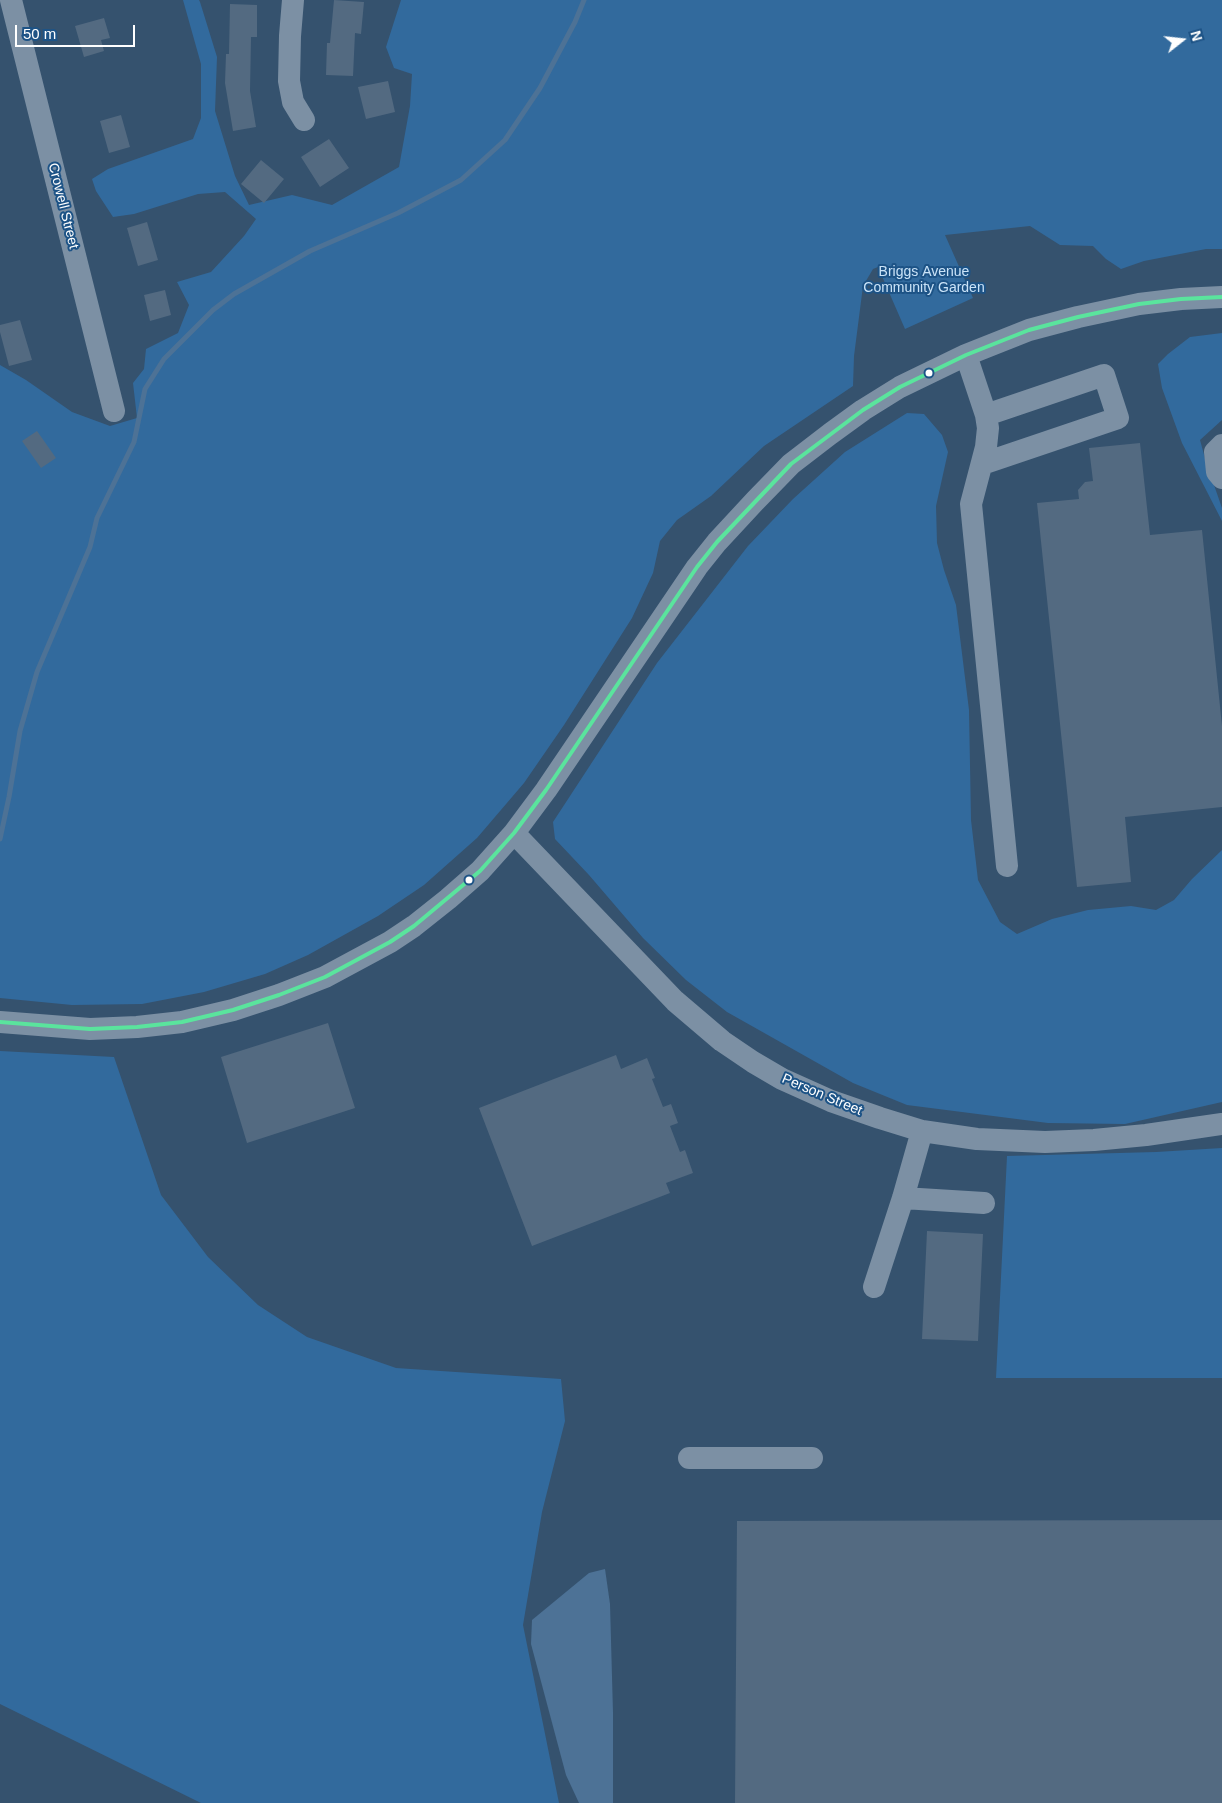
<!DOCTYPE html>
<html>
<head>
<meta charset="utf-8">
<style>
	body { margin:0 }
	#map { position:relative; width:1222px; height:1803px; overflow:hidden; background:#35526e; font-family:Arial,sans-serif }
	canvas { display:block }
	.north { position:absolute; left:1157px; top:15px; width:50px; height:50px; -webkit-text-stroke:4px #1d5386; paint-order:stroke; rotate:74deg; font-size:14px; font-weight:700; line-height:20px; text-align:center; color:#fff }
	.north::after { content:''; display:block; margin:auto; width:18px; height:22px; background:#fff; clip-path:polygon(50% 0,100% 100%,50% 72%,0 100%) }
	.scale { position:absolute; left:15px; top:25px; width:120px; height:22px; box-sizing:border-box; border:2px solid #fff; border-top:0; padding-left:6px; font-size:15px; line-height:18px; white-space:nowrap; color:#fff; -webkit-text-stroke:4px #1d5386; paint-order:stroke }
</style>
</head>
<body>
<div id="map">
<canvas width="1222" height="1803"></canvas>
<div class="north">N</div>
<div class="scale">50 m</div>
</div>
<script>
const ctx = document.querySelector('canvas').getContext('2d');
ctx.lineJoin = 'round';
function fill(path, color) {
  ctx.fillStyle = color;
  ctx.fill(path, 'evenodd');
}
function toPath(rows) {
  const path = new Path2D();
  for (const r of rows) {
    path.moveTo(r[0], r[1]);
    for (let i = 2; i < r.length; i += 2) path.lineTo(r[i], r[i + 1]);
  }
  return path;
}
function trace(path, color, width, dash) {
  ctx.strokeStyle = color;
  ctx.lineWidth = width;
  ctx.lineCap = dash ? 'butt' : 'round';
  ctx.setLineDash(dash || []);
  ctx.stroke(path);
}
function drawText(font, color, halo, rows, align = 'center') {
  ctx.font = font + ' Arial,sans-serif';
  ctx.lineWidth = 4;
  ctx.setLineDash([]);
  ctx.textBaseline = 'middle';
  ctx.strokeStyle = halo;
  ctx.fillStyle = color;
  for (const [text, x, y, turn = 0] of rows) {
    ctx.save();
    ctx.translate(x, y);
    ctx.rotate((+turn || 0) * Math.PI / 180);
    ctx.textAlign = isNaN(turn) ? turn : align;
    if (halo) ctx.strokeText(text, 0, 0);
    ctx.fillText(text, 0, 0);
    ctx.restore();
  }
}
const green = toPath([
	[183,0,199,0,200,2,217,57,215,111,235,176,249,205,292,195,332,205,399,167,410,106,412,74,394,68,386,47,401,0,1222,0,1222,249,1206,249,1144,261,1121,269,1106,259,1093,246,1060,245,1030,226,945,235,973,298,905,329,878,267,873,269,863,286,854,356,853,386,764,446,711,496,677,520,660,541,653,573,632,618,564,725,524,783,477,838,424,885,378,916,308,955,265,974,204,992,142,1004,72,1005,0,998,0,365,26,380,72,412,110,426,137,418,133,383,144,369,146,349,178,333,189,305,177,282,211,272,244,236,256,219,225,192,198,194,134,214,113,217,96,191,92,179,108,169,193,139,201,118,201,64],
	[1222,333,1222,420,1200,440,1206,462,1222,508,1222,521,1182,443,1162,388,1158,364,1168,354,1190,337],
	[907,413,924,414,942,435,948,452,936,506,937,543,944,570,956,605,969,710,971,820,978,880,1000,922,1017,934,1052,919,1088,910,1131,906,1156,910,1174,900,1192,879,1222,850,1222,1102,1125,1124,1048,1123,907,1105,853,1083,727,1012,686,980,643,938,589,875,555,839,553,822,657,663,748,546,793,499,845,452],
	[0,1051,114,1057,161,1195,208,1257,258,1305,307,1337,396,1368,561,1379,565,1421,542,1512,523,1625,559,1803,201,1803,0,1704],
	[1222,1148,1222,1378,996,1378,1007,1156,1156,1152]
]);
const water = toPath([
	[605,1569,610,1604,613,1713,613,1803,579,1803,566,1775,531,1644,532,1620,589,1573]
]);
const stream = toPath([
	[0,839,9,797,20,731,37,672,90,547,97,518,134,442,145,389,164,359,213,310,234,294,310,251,398,213,461,180,505,140,540,88,575,22,584,0]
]);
const building = toPath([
	[334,0,364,2,361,34,355,33,353,76,326,75,327,43,330,43],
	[230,4,257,5,257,37,251,37,250,91,256,127,233,131,225,83,226,54,229,54],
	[104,18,110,38,101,40,104,51,84,57,75,26],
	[388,81,395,112,366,119,358,87],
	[121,115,130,147,109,153,100,121],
	[329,139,349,168,320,187,301,157],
	[261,160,284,179,264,203,241,184],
	[147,222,158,260,138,266,127,228],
	[165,290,171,315,150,321,144,295],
	[20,320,32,360,9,366,0,332,0,325],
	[37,431,56,458,41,468,22,441],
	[1140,443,1150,535,1202,530,1222,726,1222,807,1125,817,1131,882,1077,887,1037,503,1079,499,1078,490,1085,482,1093,481,1089,448],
	[328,1023,355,1108,247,1143,221,1057],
	[616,1055,621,1069,647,1058,655,1078,652,1079,663,1107,671,1104,678,1123,670,1126,680,1152,685,1150,693,1173,666,1183,670,1193,532,1246,479,1108],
	[927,1231,983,1234,978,1341,922,1339],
	[1222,1520,1222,1803,735,1803,737,1521]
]);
const minor = toPath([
	[11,0,114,411],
	[293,0,290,36,289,81,293,102,304,120],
	[966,355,986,415,988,428,986,447,971,504,1007,866],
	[1222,445,1215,452,1217,472,1222,478],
	[982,464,1118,418,1104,375,986,415],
	[514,833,675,1001,722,1041,753,1062,782,1079,831,1101,880,1118,922,1131,977,1139,1045,1142,1094,1140,1146,1135,1222,1124],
	[0,1022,90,1029,137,1027,182,1022,233,1010,279,995,325,977,390,942,414,926,448,899,480,871,514,833,546,790,697,567,717,542,755,501,791,464,830,434,863,410,900,387,966,355,1029,330,1078,317,1139,304,1181,299,1222,297],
	[903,1198,984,1203],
	[874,1287,903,1198,922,1131],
	[689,1458,812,1458]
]);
const bus1 = toPath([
	[0,1022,90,1029,137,1027,182,1022,233,1010,279,995,325,977,390,942,414,926,480,871,514,833,546,790,697,567,717,542,791,464,863,410,900,387,966,355,1029,330,1078,317,1139,304,1181,299,1222,297]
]);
const markers = [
	[929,373,4.5,"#fff"],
	[469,880,4.5,"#fff"]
];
const streetNames = [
	["Crowell Street",63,206,76],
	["Person Street",822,1095,23]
];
const parkNames = [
	["Briggs Avenue",924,272],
	["Community Garden",924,288]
];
fill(green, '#326a9d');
fill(water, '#4d7296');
trace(stream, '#4d7296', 5);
fill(building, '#536a81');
trace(minor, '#7c90a4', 22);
trace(bus1, '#5ae49d', 4);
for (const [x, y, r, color] of markers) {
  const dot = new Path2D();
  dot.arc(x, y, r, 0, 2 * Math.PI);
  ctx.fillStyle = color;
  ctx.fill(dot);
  trace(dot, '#1d5386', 2);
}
drawText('14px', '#fff', '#1d5386', streetNames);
drawText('14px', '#cae3f8', '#1d5386', parkNames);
</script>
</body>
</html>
